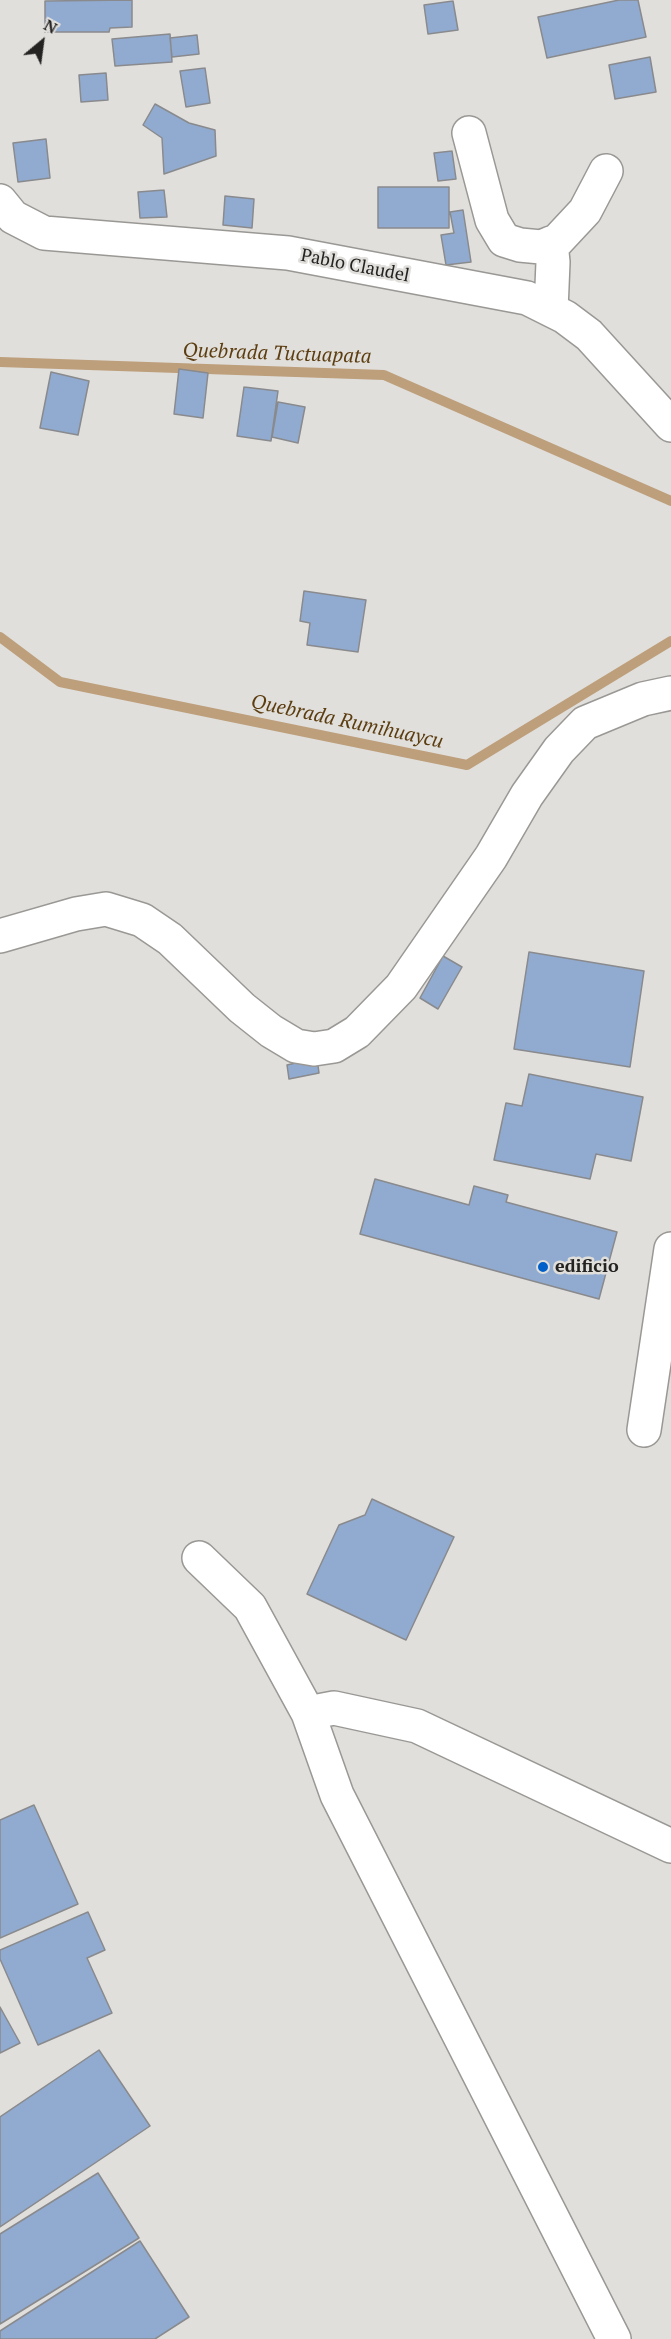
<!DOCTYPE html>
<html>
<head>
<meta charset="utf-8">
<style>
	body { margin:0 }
	#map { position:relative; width:671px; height:2339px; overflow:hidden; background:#e1dfdc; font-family:"PT Serif",serif }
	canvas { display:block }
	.north { position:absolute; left:12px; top:12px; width:60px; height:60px; -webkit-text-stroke:4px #e1dfdc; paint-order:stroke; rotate:29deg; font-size:16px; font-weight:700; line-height:24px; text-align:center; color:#242322 }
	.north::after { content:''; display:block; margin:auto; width:21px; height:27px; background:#242322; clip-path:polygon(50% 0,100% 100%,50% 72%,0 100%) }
</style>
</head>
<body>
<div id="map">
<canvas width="671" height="2339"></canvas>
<div class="north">N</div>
</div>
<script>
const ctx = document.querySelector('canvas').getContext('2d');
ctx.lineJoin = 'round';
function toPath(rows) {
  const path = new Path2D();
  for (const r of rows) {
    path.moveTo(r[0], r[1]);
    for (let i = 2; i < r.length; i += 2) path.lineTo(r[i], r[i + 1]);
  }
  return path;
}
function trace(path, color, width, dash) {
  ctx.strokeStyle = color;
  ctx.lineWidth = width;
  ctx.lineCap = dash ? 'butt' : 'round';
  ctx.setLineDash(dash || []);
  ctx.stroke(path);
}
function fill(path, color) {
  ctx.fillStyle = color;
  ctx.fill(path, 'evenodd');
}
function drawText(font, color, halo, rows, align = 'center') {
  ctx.font = font + ' "PT Serif",serif';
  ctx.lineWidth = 5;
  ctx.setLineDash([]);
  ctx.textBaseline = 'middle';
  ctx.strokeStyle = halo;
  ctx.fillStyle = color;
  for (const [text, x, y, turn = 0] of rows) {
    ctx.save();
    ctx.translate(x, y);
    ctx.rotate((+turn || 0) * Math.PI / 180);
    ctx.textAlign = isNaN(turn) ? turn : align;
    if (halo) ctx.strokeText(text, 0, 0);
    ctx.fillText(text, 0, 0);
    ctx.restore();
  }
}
const stream = toPath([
	[0,362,384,375,671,501],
	[0,637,60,682,467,765,671,641]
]);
const building = toPath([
	[132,0,132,27,110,28,109,32,45,32,45,1,132,0],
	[619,0,638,0,646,37,547,58,538,17,619,0],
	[453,1,458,30,428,34,424,5,453,1],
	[170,34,172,62,115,66,112,39,170,34],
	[197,35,199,54,172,57,170,38,197,35],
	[650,57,656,92,615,99,609,65,650,57],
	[205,68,210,103,186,107,180,71,205,68],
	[106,73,108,100,81,102,79,75,106,73],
	[155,104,189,123,215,130,216,156,164,174,162,138,143,125,155,104],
	[46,139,50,178,18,182,13,143,46,139],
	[452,151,456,179,438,181,434,153,452,151],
	[378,187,449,187,449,228,378,228,378,187],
	[164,190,167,217,140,218,138,192,164,190],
	[225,196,254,199,252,228,223,225,225,196],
	[463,210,471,262,446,265,441,235,454,233,450,212,463,210],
	[179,369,208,373,203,418,174,414,179,369],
	[51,372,89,381,78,435,40,428,51,372],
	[244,387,278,391,271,441,237,436,244,387],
	[278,402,305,407,298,443,272,437,278,402],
	[304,591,366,600,358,652,307,645,310,623,300,621,304,591],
	[529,952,644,971,630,1067,514,1049,529,952],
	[443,956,462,967,438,1009,420,998,443,956],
	[317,1058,319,1073,289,1079,287,1065,317,1058],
	[529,1074,643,1097,631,1161,596,1154,590,1179,494,1160,506,1103,522,1106,529,1074],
	[375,1179,469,1205,474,1186,508,1195,506,1202,617,1232,599,1299,360,1234,375,1179],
	[372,1499,454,1537,406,1640,307,1594,339,1525,365,1515,372,1499],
	[34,1805,78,1904,0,1938,0,1820,34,1805],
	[88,1912,105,1950,87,1958,112,2013,38,2045,0,1959,0,1950,88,1912],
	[0,2007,20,2043,0,2053,0,2007],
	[99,2050,150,2126,0,2227,0,2117,99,2050],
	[98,2173,139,2238,0,2324,0,2234,98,2173],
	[140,2241,189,2317,155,2339,0,2339,0,2331,140,2241]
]);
const minor = toPath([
	[469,133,492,220,504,240,520,245,541,247,551,243,553,262,551,310],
	[0,201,13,217,44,233,288,253,527,298,565,317,589,335,671,425],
	[551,243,557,241,585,211,606,171],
	[0,936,76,914,106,909,142,920,170,939,242,1008,271,1031,296,1046,314,1049,334,1046,357,1032,401,987,491,857,527,795,559,750,585,723,643,699,671,693],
	[644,1430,671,1249],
	[199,1558,250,1607,308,1713,337,1795,614,2339],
	[308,1713,334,1708,417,1726,671,1846]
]);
const markers = [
	[543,1267,6,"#0060c9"]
];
const streetNames = [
	["Pablo Claudel",355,266,11]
];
const poiNames = [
	["edificio",555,1267]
];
const waterNames = [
	["Quebrada Tuctuapata",277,354,2],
	["Quebrada Rumihuaycu",347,722,12]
];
trace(stream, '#bd9f7b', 10);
fill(building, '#91abd0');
trace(building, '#898a8d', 1.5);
trace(minor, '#9a9895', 36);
trace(minor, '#fff', 33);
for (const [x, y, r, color] of markers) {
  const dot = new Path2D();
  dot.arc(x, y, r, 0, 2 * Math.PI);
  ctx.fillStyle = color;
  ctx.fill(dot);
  trace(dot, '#e1dfdc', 2);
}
drawText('18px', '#242322', '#e1dfdc', streetNames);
drawText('bold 18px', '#242322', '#e1dfdc', poiNames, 'left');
drawText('italic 20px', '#5c3d10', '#e1dfdc', waterNames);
</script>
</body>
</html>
